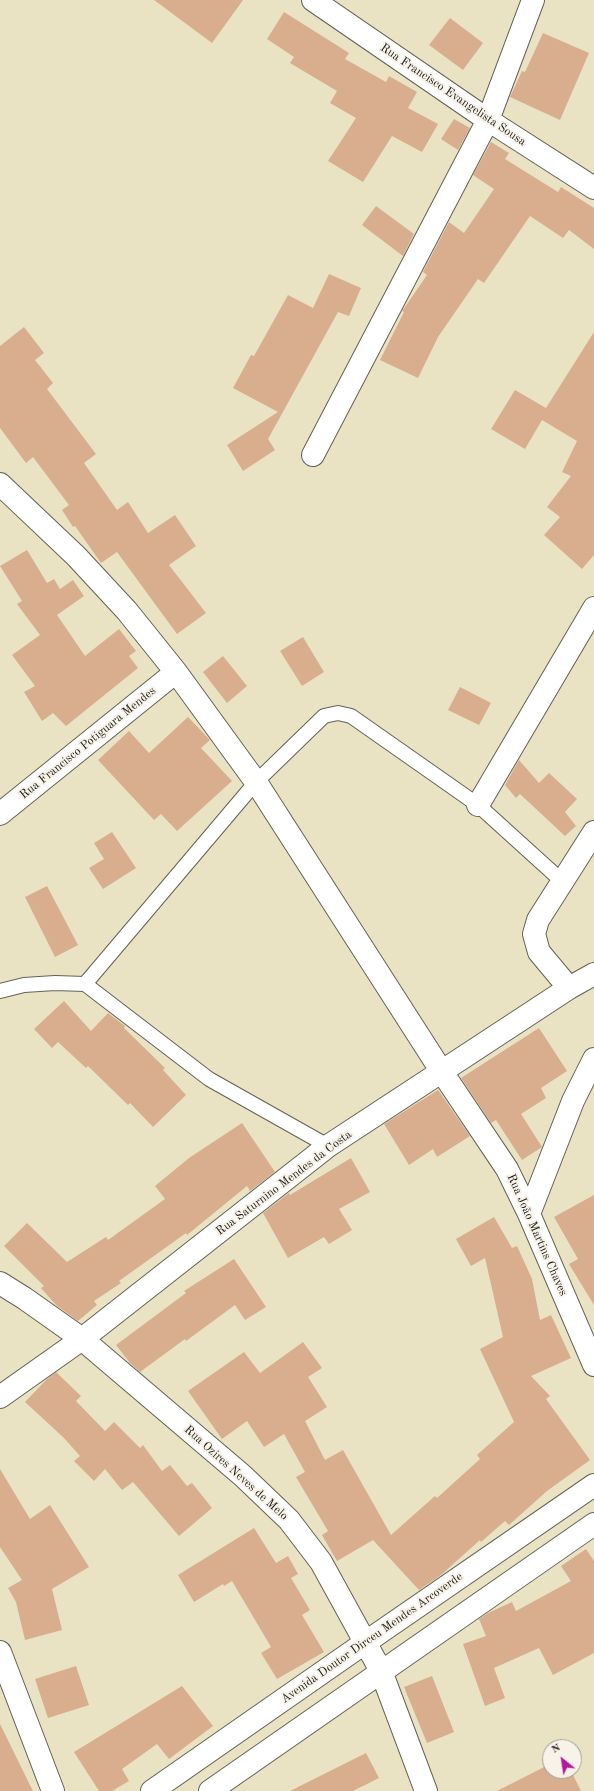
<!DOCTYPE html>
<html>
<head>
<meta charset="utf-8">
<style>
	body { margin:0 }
	#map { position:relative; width:594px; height:1791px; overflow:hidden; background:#e9e3c3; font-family:"Old Standard TT",serif }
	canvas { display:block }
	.north { position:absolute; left:542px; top:1739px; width:40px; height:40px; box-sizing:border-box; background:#f7f3e8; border:1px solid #9f9d96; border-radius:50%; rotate:330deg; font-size:11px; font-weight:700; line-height:16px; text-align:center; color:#1c1c1c }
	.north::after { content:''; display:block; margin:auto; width:14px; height:18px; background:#b5179e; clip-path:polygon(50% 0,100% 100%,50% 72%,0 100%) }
</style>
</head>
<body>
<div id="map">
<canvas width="594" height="1791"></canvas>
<div class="north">N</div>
</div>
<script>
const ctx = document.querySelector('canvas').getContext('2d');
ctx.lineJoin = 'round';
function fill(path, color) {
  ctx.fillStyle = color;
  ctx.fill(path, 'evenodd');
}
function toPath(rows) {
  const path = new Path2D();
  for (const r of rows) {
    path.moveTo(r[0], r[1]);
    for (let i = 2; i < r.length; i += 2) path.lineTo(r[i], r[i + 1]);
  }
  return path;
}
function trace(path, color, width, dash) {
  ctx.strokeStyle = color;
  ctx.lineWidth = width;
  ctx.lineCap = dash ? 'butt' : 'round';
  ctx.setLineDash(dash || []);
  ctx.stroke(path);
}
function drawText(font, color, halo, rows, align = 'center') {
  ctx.font = font + ' "Old Standard TT",serif';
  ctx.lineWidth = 4;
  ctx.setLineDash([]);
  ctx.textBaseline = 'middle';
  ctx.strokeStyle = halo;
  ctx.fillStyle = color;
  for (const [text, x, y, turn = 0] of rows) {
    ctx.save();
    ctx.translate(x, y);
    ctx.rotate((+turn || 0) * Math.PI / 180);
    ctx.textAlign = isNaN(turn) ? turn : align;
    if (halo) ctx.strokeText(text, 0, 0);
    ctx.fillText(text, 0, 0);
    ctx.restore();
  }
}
const building = toPath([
	[154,0,243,0,212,43],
	[284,12,349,53,345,59,386,82,389,76,417,92,408,108,438,124,422,152,392,136,363,182,328,161,356,118,330,103,337,91,290,63,294,57,267,39],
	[450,18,483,43,463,70,429,45],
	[543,33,589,53,560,120,510,97,522,71,525,72],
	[454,119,470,128,458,150,441,139],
	[491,142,509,153,505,159,558,192,561,187,594,208,594,249,569,230,563,238,530,216,484,283,478,279,438,337,418,378,380,360,404,312,402,311,405,307,427,275,423,272,449,222,464,233,494,189,473,175],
	[376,206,414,234,403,256,362,225],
	[329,274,361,288,349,316,338,312,268,439,275,450,243,471,227,445,278,412,233,388,251,355,254,356,288,295,313,308],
	[24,327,44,353,35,360,53,383,47,389,96,454,84,463,117,510,128,502,148,533,175,515,196,546,169,565,206,613,177,634,117,552,101,563,75,526,73,527,62,510,69,505,33,457,26,463,0,428,0,346],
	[594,332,594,555,582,569,544,535,560,517,547,507,571,476,562,472,577,441,542,420,525,449,491,429,515,390,546,408],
	[27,550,47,583,54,579,60,589,73,580,84,596,57,615,85,656,119,629,136,651,129,656,138,668,66,726,53,713,42,721,24,692,35,686,12,655,40,635,17,604,22,601,0,566],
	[303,637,324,672,302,686,280,651],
	[223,656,247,686,227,703,203,672],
	[460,687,491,703,479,725,448,710],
	[188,717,210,740,201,748,232,781,177,831,161,814,154,820,98,760,129,731,149,753],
	[519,760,539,783,549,773,577,799,565,812,576,826,565,836,520,794,516,798,505,785],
	[112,832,136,868,103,889,89,868,104,859,94,843],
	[47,886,78,945,55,957,25,897],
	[64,1001,91,1031,108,1013,121,1023,125,1026,124,1028,165,1068,163,1070,186,1095,153,1127,130,1103,128,1105,88,1066,86,1068,58,1042,52,1048,34,1029],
	[539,1028,567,1071,541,1088,546,1098,521,1114,542,1147,522,1160,496,1120,491,1123,461,1078],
	[438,1090,470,1136,437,1157,433,1149,409,1165,384,1124],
	[242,1123,275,1172,250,1191,247,1186,187,1235,186,1233,119,1281,121,1283,94,1301,97,1305,78,1321,56,1305,41,1288,44,1286,4,1246,27,1223,67,1262,106,1237,108,1240,165,1199,155,1186,189,1158],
	[351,1158,370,1192,339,1209,352,1230,329,1244,324,1237,288,1258,263,1213,289,1193,290,1195],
	[594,1195,594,1305,569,1264,578,1259,554,1217],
	[494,1217,512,1248,517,1246,532,1279,540,1320,551,1315,571,1358,531,1376,550,1396,546,1399,590,1460,547,1491,509,1525,505,1521,481,1542,480,1540,441,1575,419,1590,373,1540,337,1561,322,1535,328,1531,296,1477,305,1472,284,1434,264,1447,247,1421,222,1439,188,1391,244,1352,260,1373,303,1342,322,1368,308,1377,327,1407,305,1421,325,1460,343,1450,391,1535,435,1496,437,1498,480,1459,477,1455,514,1422,480,1349,503,1337,485,1258,471,1266,456,1239],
	[234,1259,266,1307,245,1320,235,1305,186,1341,185,1339,140,1372,130,1363,116,1345,186,1293,184,1291],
	[56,1372,81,1396,76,1401,105,1431,114,1422,140,1448,143,1445,162,1471,170,1465,187,1486,192,1483,212,1508,179,1536,133,1482,122,1490,105,1469,94,1481,74,1461,80,1456,64,1438,25,1402,47,1379],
	[0,1469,30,1519,50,1505,89,1567,52,1589,62,1630,25,1640,16,1602,8,1588,22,1580,0,1547],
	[254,1528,276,1563,288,1556,298,1574,291,1578,310,1610,302,1615,324,1652,277,1679,261,1653,271,1647,232,1581,224,1586,223,1584,194,1602,178,1575],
	[586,1549,594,1561,594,1653,553,1675,539,1648,494,1668,505,1698,485,1706,463,1644,486,1636,479,1619,488,1613,512,1602,516,1611,571,1581,561,1566],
	[76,1666,89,1705,48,1718,35,1679],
	[432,1676,454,1732,427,1743,404,1687],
	[182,1686,213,1726,169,1759,157,1744,122,1769,129,1781,112,1791,99,1791,74,1752],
	[0,1724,28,1781,33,1791,0,1791],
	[366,1753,379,1778,353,1791,290,1791],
	[550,1764,550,1771,571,1771,581,1791,497,1791]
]);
const lane = toPath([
	[85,984,256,782,324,716,338,713,351,716,478,805,563,882],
	[0,991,24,985,55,983,85,984,209,1079,328,1146]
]);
const street = toPath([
	[313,0,488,120,594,188],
	[313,455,488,120,533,0],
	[0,484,76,556,127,611,176,672,256,782,442,1072,507,1169,529,1214,594,1365],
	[478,805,594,608],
	[0,814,176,672],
	[569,988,539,952,534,934,538,920,594,832],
	[529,1214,573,1101,594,1059],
	[0,1283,24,1298,82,1339,243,1476,289,1520,321,1562,381,1671,426,1791],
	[0,1397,82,1339,328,1146,569,988,594,974],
	[0,1652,53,1791],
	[152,1791,366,1642,594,1485],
	[210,1791,594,1524]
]);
const streetNames = [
	["Rua Francisco Evangelista Sousa",453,95,34],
	["Rua Francisco Potiguara Mendes",88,743,-39],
	["Rua Saturnino Mendes da Costa",284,1183,-37],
	["Rua João Martins Chaves",537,1235,66],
	["Rua Ozires Neves de Melo",236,1473,42],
	["Avenida Doutor Dirceu Mendes Arcoverde",372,1638,-35]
];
fill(building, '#d8ae8e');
trace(lane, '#646256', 16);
trace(street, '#646256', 24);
trace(lane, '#fff', 14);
trace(street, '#fff', 22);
drawText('12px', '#1c1c1c', '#f7f3e8', streetNames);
</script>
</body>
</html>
